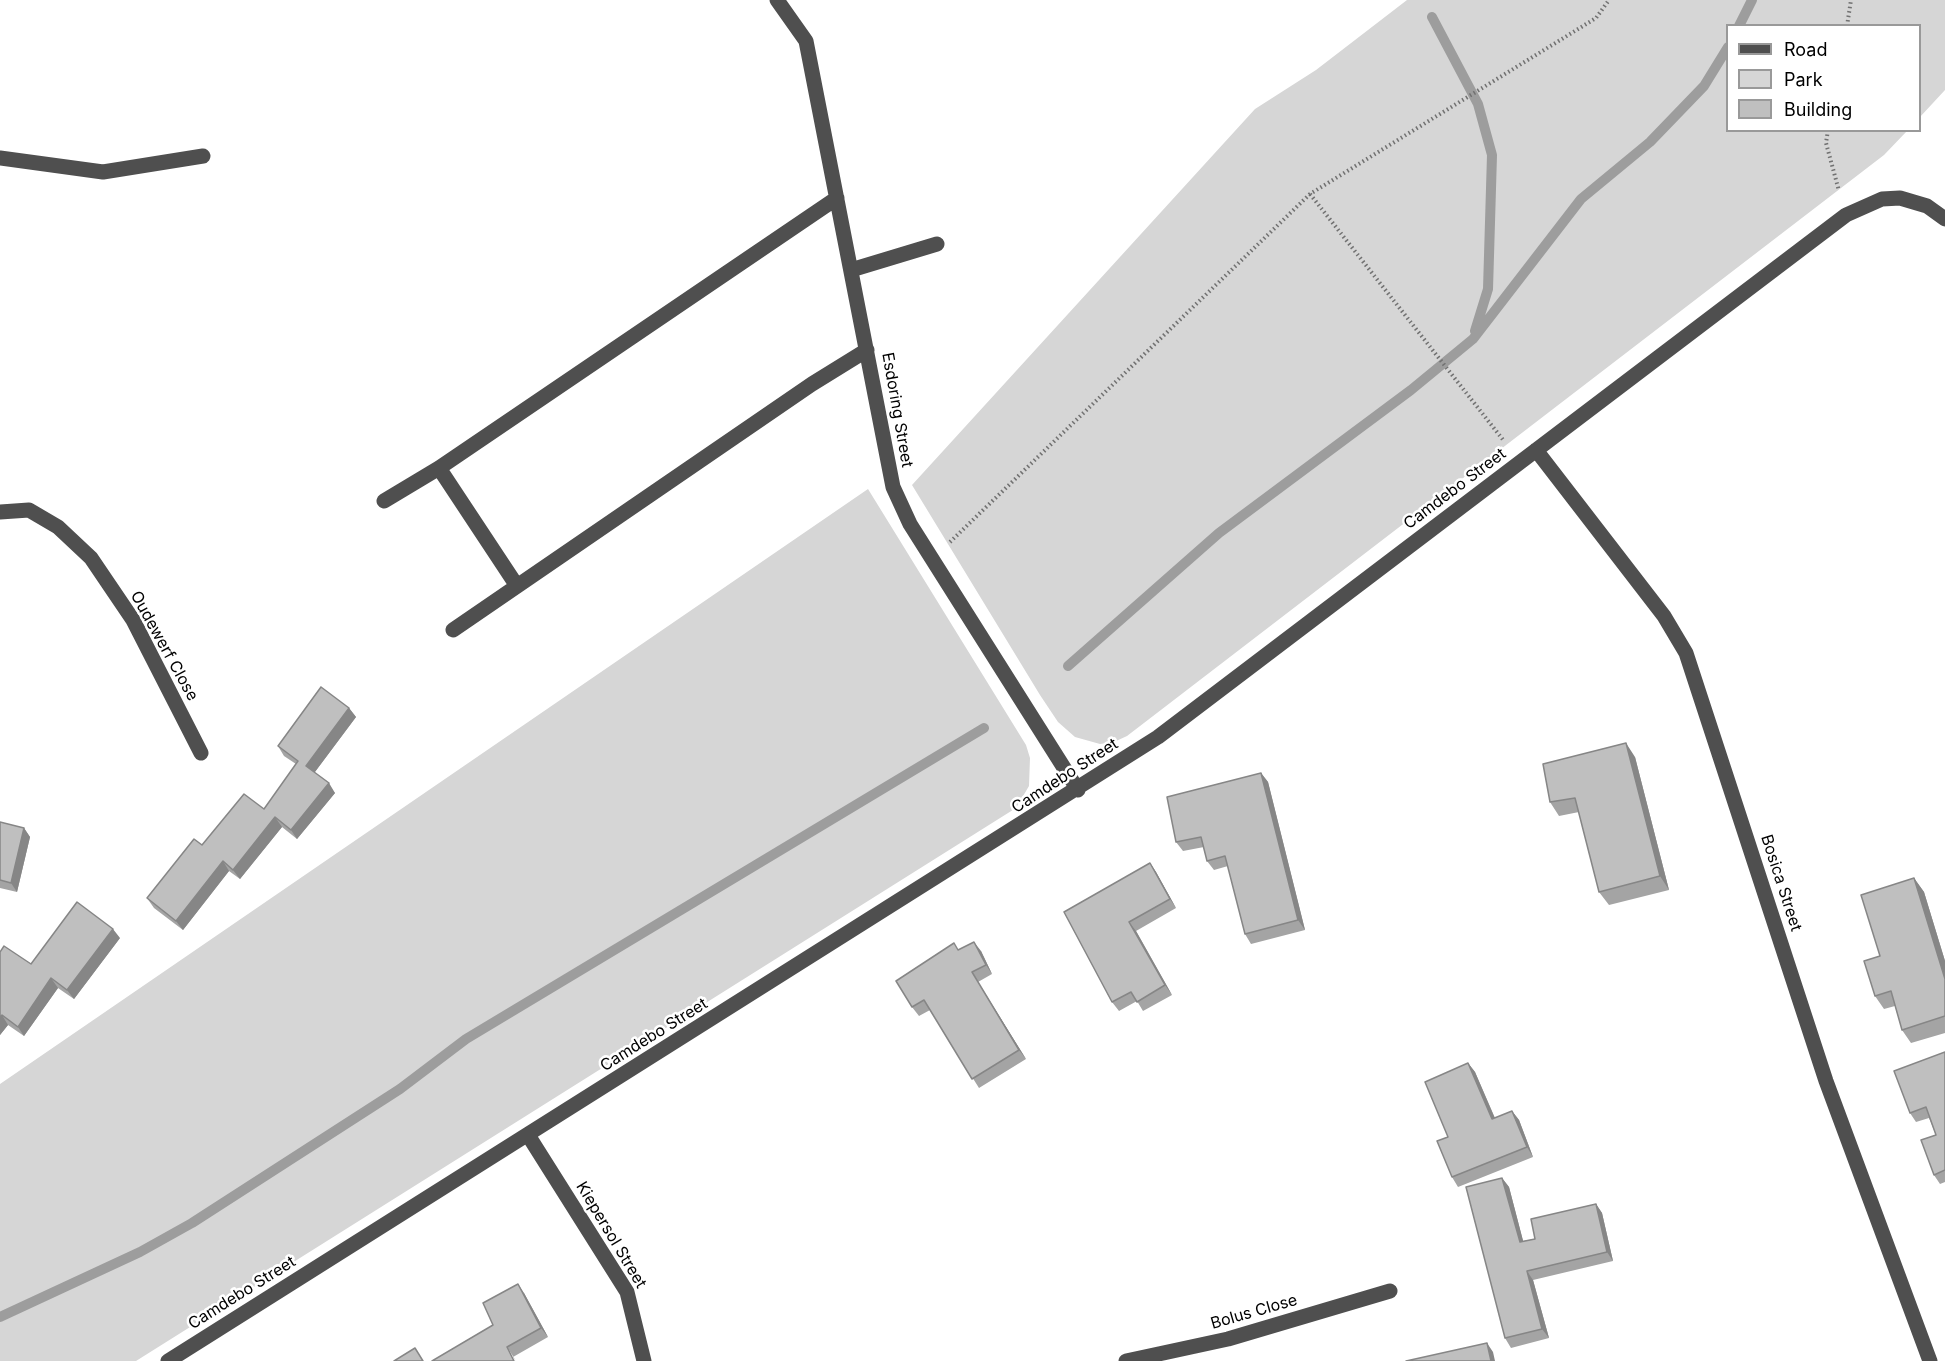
<!DOCTYPE html>
<html>
<head>
<meta charset="utf-8">
<style>
	body { margin:0 }
	#map { position:relative; width:1945px; height:1361px; overflow:hidden; background:#fff; font-family:Inter,sans-serif }
	canvas { display:block }
	.legend { position:absolute; left:1726px; top:24px; width:195px; height:108px; box-sizing:border-box; background:#fff; border:2px solid #999; margin:0; padding:8px 10px; list-style:none; font-size:18px; color:#000 }
	.legend li { display:flex; align-items:center; gap:12px; height:30px }
	.legend b { width:30px; border:2px solid #999 }
</style>
</head>
<body>
<div id="map">
<canvas width="1945" height="1361"></canvas>
<ul class="legend">
<li><b style="height:8px;background:#4f4f4f"></b>Road</li>
<li><b style="height:16px;background:#d6d6d6"></b>Park</li>
<li><b style="height:16px;background:#bfbfbf"></b>Building</li>
</ul>
</div>
<script>
const ctx = document.querySelector('canvas').getContext('2d');
ctx.lineJoin = 'round';
function fill(path, color) {
  ctx.fillStyle = color;
  ctx.fill(path, 'evenodd');
}
function toPath(rows) {
  const path = new Path2D();
  for (const r of rows) {
    path.moveTo(r[0], r[1]);
    for (let i = 2; i < r.length; i += 2) path.lineTo(r[i], r[i + 1]);
  }
  return path;
}
function trace(path, color, width, dash) {
  ctx.strokeStyle = color;
  ctx.lineWidth = width;
  ctx.lineCap = dash ? 'butt' : 'round';
  ctx.setLineDash(dash || []);
  ctx.stroke(path);
}
function drawText(font, color, halo, rows, align = 'center') {
  ctx.font = font + ' Inter,sans-serif';
  ctx.lineWidth = 5;
  ctx.setLineDash([]);
  ctx.textBaseline = 'middle';
  ctx.strokeStyle = halo;
  ctx.fillStyle = color;
  for (const [text, x, y, turn = 0] of rows) {
    ctx.save();
    ctx.translate(x, y);
    ctx.rotate((+turn || 0) * Math.PI / 180);
    ctx.textAlign = isNaN(turn) ? turn : align;
    if (halo) ctx.strokeText(text, 0, 0);
    ctx.fillText(text, 0, 0);
    ctx.restore();
  }
}
const green = toPath([
	[1407,0,1945,0,1945,90,1920,117,1920,26,1728,26,1728,130,1907,131,1884,155,1127,736,1114,742,1100,744,1075,737,1058,722,1040,695,912,485,1255,109,1316,70],
	[868,489,1026,745,1030,758,1029,786,1016,808,136,1361,0,1361,0,1084]
]);
const stream = toPath([
	[1432,17,1478,104,1492,155,1488,289,1475,331],
	[1739,26,1752,0],
	[1068,666,1219,533,1411,390,1473,339,1581,199,1650,142,1704,86,1728,47],
	[0,1317,140,1252,192,1223,400,1089,466,1039,984,728]
]);
const path = toPath([
	[1847,26,1851,0],
	[1828,130,1826,143,1839,191],
	[1310,194,1504,441],
	[950,542,1310,194,1596,18,1609,0]
]);
const minor = toPath([
	[777,0,806,41,893,487,910,524,1078,790],
	[0,158,103,172,203,156],
	[851,270,937,244],
	[1536,450,1664,616,1686,653,1826,1081,1930,1361],
	[439,468,517,586],
	[384,501,439,468,837,198],
	[0,512,29,510,58,527,91,558,133,620,201,753],
	[453,630,812,384,867,350],
	[528,1135,627,1292,644,1361],
	[168,1361,1158,737,1846,215,1882,199,1900,198,1927,206,1945,219],
	[1126,1361,1228,1339,1390,1291]
]);
const wall = toPath([
	[349,708,356,717,314,773,335,793,297,839,282,827,240,879,229,871,183,930,154,908,147,898,202,845,264,809,296,764,284,756,278,746],
	[1635,757,1669,890,1609,905,1599,892,1579,812,1559,816,1550,802],
	[1261,773,1268,782,1305,930,1251,944,1245,934,1228,866,1214,870,1207,861,1204,847,1183,851,1176,842],
	[0,822,24,828,30,837,17,892,0,888],
	[1150,863,1156,872,1176,908,1136,931,1172,995,1143,1011,1137,1001,1119,1011,1112,1002,1064,912],
	[1914,878,1924,892,1945,961,1945,1033,1911,1043,1902,1030,1895,1006,1884,1009,1875,996],
	[120,938,74,999,58,988,24,1036,8,1025,0,1035,0,952,31,964],
	[959,950,981,951,992,974,978,982,1026,1059,979,1088,930,1010,919,1016,912,1007],
	[1945,1052,1945,1182,1940,1184,1934,1175,1936,1135,1929,1118,1916,1122,1910,1113],
	[1468,1063,1475,1072,1495,1118,1512,1111,1519,1120,1533,1157,1458,1187,1452,1177,1448,1137],
	[1502,1178,1509,1187,1523,1241,1535,1239,1596,1204,1602,1213,1613,1261,1533,1280,1549,1338,1511,1348,1505,1338],
	[524,1293,548,1337,513,1357,516,1361,493,1325]
]);
const shadedWall = toPath([
	[349,708,356,717,312,776,306,766],
	[1626,743,1635,757,1669,890,1660,876],
	[1261,773,1268,782,1305,930,1298,920],
	[329,783,335,793,297,839,291,830],
	[275,817,282,827,240,879,233,870],
	[24,828,30,837,17,892,11,883],
	[223,861,229,871,183,930,176,921],
	[1150,863,1156,872,1176,908,1170,899],
	[1914,878,1924,892,1945,961,1945,979],
	[1129,922,1136,931,1172,995,1165,985],
	[113,929,120,938,74,999,67,990],
	[974,942,981,951,992,974,986,965],
	[972,972,978,982,1026,1059,1019,1050],
	[51,978,58,988,24,1036,18,1027],
	[2,1015,8,1025,0,1035,0,1018],
	[1468,1063,1475,1072,1499,1128,1492,1119],
	[1512,1111,1519,1120,1533,1157,1527,1147],
	[1502,1178,1509,1187,1526,1252,1520,1242],
	[1596,1204,1602,1213,1613,1261,1607,1252],
	[1527,1271,1533,1280,1549,1338,1542,1329],
	[518,1284,524,1293,548,1337,541,1328],
	[1487,1343,1493,1352,1495,1361,1491,1361]
]);
const building = toPath([
	[321,687,349,708,306,766,329,783,291,830,275,817,233,870,223,861,176,921,147,898,194,839,202,845,244,794,264,809,298,761,278,746,321,687],
	[1626,743,1660,876,1599,892,1575,798,1550,802,1543,764,1626,743],
	[1261,773,1298,920,1245,934,1225,856,1207,861,1201,837,1176,842,1167,797,1261,773],
	[0,822,24,828,11,883,0,880,0,822],
	[1150,863,1170,899,1129,922,1165,985,1137,1002,1131,992,1112,1002,1064,912,1150,863],
	[1914,878,1945,979,1945,1016,1902,1030,1891,991,1875,996,1864,961,1880,956,1861,895,1914,878],
	[77,902,113,929,67,990,51,978,18,1027,2,1015,0,1018,0,952,4,946,31,964,77,902],
	[974,942,986,965,972,972,1019,1050,972,1079,924,1000,912,1007,896,981,954,943,958,950,974,942],
	[1945,1052,1945,1170,1934,1175,1921,1140,1936,1135,1926,1107,1910,1113,1894,1071,1945,1052],
	[1468,1063,1492,1119,1512,1111,1527,1147,1452,1177,1437,1141,1448,1137,1425,1082,1468,1063],
	[1502,1178,1520,1242,1535,1239,1531,1219,1596,1204,1607,1252,1527,1271,1542,1329,1505,1338,1466,1187,1502,1178],
	[518,1284,541,1328,507,1347,514,1361,432,1361,493,1325,483,1303,518,1284],
	[1487,1343,1491,1361,1406,1361,1487,1343],
	[415,1348,423,1361,394,1361,415,1348]
]);
const streetNames = [
	["Esdoring Street",897,410,80],
	["Camdebo Street",1455,489,-37],
	["Oudewerf Close",164,646,61],
	["Camdebo Street",1065,776,-33],
	["Bosica Street",1781,883,72],
	["Camdebo Street",654,1035,-32],
	["Kiepersol Street",611,1235,59],
	["Camdebo Street",242,1293,-32],
	["Bolus Close",1254,1312,-16]
];
fill(green, '#d6d6d6');
trace(stream, '#9d9d9d', 10);
trace(path, '#717171', 4, [1.5, 3]);
trace(minor, '#4f4f4f', 15);
fill(wall, '#a4a4a4');
fill(shadedWall, '#868686');
fill(building, '#bfbfbf');
trace(building, '#868686', 1.5);
drawText('16px', '#000', '#fff', streetNames);
</script>
</body>
</html>
